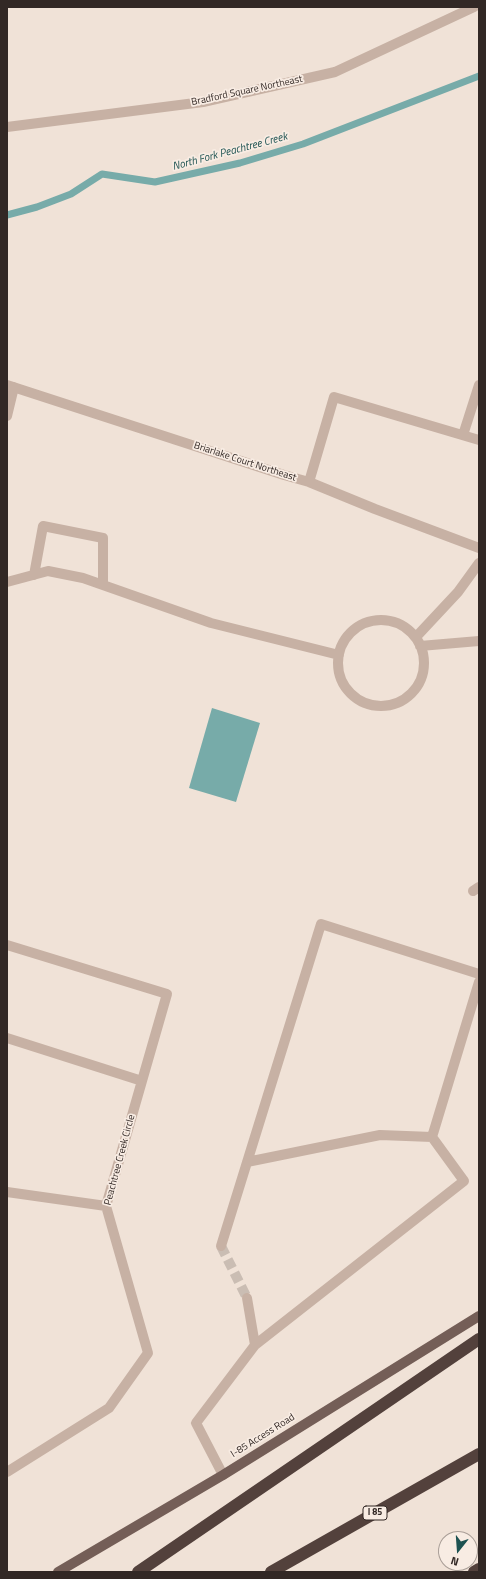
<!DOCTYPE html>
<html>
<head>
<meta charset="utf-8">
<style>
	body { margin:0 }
	#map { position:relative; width:486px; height:1579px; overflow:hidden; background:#f0e2d7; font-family:"Titillium Web",sans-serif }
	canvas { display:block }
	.frame { position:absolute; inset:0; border:8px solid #322825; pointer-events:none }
	.north { position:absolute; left:438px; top:1531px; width:40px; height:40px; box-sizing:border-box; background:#f8ece3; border:1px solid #a99e97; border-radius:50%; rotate:197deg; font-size:11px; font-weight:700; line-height:16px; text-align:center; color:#322825 }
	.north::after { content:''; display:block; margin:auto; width:14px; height:18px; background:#1d5251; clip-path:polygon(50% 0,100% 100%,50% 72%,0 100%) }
</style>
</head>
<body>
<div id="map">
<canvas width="486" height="1579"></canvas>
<div class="frame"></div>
<div class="north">N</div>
</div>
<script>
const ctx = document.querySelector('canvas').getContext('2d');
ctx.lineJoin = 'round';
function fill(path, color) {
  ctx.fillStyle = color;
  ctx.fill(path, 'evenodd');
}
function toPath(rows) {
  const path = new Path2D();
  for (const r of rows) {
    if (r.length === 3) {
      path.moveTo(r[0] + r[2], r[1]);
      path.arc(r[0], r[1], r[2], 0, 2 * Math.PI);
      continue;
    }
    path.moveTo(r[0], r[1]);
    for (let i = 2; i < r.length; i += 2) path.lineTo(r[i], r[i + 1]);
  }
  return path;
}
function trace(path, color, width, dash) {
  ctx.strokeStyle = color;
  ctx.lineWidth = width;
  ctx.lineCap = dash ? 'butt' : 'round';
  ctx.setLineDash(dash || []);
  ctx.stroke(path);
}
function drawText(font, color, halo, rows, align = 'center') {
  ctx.font = font + ' "Titillium Web",sans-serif';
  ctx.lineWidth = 3.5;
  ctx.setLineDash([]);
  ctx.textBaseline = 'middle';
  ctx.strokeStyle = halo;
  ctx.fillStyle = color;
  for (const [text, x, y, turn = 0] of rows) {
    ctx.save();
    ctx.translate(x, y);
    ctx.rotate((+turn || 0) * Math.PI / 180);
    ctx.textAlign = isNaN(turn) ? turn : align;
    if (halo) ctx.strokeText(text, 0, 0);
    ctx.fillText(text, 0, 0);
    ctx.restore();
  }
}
const water = toPath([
	[212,708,260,723,236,802,189,788]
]);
const stream = toPath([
	[7,215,37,207,71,194,102,174,155,182,240,163,303,144,479,76]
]);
const minorTunnel = toPath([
	[221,1246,247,1298]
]);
const minor = toPath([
	[7,127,203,102,335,72,474,7],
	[7,385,284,475,309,482,375,509,479,548],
	[7,416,14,387],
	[463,435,479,385],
	[309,482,334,397,479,440],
	[34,575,43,526,103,538,103,585],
	[7,582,48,571,83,578,211,623,339,655],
	[381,663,43],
	[416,637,458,592,479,563],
	[420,646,479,641],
	[473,891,479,887],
	[7,945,167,994,106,1206,148,1353,109,1408,7,1472],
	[7,1038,142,1081],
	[247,1162,380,1135,432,1137],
	[7,1192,106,1206],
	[221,1246,321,924,479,974],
	[255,1345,464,1181,432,1137,479,982],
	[223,1475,196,1423,255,1345,247,1298]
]);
const major = toPath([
	[58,1572,223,1475,479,1316]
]);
const highway = toPath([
	[138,1572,479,1339],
	[271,1572,479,1454],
	[474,1572,479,1569]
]);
const shields = [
	[375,1513,24]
];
const shieldNames = [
	["I 85",375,1513]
];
const streetNames = [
	["Bradford Square Northeast",247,91,-12],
	["Briarlake Court Northeast",245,462,18],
	["Peachtree Creek Circle",120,1160,-75],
	["I-85 Access Road",263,1436,-32]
];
const waterNames = [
	["North Fork Peachtree Creek",230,152,-15]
];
fill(water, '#77aba9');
trace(stream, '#77aba9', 7);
trace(minorTunnel, '#cabdb3', 10, [10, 5]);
trace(minor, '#c7b1a4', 10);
trace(major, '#745e57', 10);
trace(highway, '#53413c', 12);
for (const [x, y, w] of shields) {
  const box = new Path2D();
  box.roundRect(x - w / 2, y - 7, w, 14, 3);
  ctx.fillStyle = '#f8ece3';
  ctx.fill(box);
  trace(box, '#322825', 1);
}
drawText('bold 9px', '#322825', null, shieldNames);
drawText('10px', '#322825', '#f8ece3', streetNames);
drawText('italic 11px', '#1d5251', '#f8ece3', waterNames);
</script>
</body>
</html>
